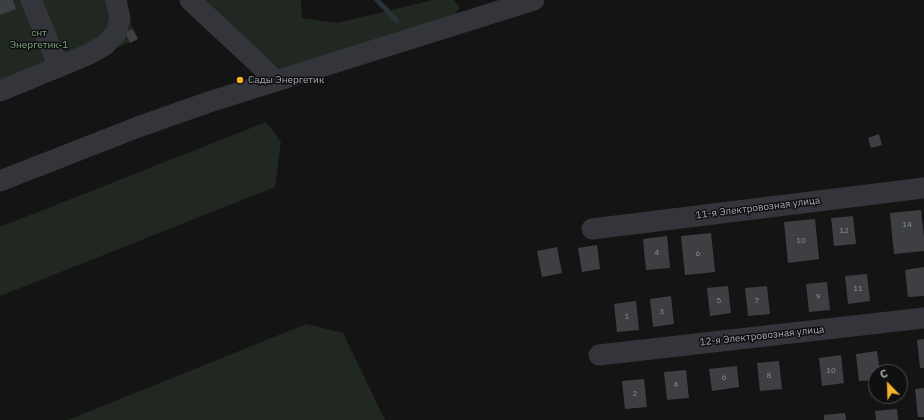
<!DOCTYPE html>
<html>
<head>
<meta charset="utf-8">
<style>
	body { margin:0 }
	#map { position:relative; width:924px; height:420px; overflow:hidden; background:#141415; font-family:"IBM Plex Sans",sans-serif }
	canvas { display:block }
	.north { position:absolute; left:868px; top:364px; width:40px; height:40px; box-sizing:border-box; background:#0f0f10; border:1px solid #4b4d52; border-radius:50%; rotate:337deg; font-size:11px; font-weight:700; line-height:16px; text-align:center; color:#a5aab6 }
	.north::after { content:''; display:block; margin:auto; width:14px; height:18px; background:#f5b32c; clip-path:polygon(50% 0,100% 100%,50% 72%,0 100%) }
</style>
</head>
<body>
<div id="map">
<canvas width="924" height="420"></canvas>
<div class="north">С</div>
</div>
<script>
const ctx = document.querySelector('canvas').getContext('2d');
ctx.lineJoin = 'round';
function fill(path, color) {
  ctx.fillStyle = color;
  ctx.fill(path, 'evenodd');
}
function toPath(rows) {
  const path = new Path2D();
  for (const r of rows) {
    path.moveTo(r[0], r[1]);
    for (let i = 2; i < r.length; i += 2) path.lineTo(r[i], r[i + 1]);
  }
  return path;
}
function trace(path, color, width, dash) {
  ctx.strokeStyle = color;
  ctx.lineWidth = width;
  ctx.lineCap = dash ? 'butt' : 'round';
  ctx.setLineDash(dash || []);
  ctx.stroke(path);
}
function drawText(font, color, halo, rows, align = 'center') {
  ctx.font = font + ' "IBM Plex Sans",sans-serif';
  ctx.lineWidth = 3;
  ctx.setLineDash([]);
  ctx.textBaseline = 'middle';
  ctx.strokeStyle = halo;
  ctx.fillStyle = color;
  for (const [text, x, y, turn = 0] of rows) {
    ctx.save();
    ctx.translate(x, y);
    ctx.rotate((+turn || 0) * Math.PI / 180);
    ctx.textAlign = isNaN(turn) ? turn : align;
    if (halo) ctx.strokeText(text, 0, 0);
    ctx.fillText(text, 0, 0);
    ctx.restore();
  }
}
const green = toPath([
	[0,0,121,0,137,39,0,98],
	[201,0,301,0,302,18,337,23,433,0,454,0,460,8,447,21,282,70],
	[266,122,281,142,275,187,0,296,0,227],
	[306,324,343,333,385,420,68,420]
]);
const stream = toPath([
	[377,0,397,21]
]);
const building = toPath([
	[0,0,13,0,16,9,0,15],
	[133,29,138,39,130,43,125,32],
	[879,134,882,145,871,148,868,138],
	[921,210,924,237,924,251,894,254,890,213],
	[853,216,856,244,834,246,831,218],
	[815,219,819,259,788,263,784,222],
	[711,233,715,272,685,275,681,236],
	[667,236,670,268,646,270,643,239],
	[597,245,600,269,582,272,578,248],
	[557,247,562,273,542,277,537,251],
	[924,267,924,296,908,297,905,270],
	[867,274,870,301,848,304,845,276],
	[827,282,830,310,809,312,806,284],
	[728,286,731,313,710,316,707,288],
	[767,286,770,314,748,316,745,288],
	[671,296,674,324,653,327,650,299],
	[636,301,639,330,617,332,614,304],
	[924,339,924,368,920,368,917,340],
	[877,351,880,372,876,372,876,380,859,381,856,354],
	[841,355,844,383,822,386,819,358],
	[779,361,782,389,760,391,757,363],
	[737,366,739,387,712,391,709,369],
	[686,370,689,398,667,400,664,372],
	[644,379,647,407,625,409,622,381],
	[924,388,924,417,918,417,915,389],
	[897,409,898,420,876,420,875,411],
	[845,413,846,420,824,420,824,415]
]);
const minor = toPath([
	[31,0,59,67],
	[190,0,276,80],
	[0,91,87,55,105,45,116,33,120,19,116,0],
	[0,181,138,127,209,102,534,0],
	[592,229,924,188],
	[599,355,924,318]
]);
const markers = [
	[240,80,4,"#f5b32c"]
];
const numberNames = [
	["14",907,225],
	["12",844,231],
	["10",801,241],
	["4",657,253],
	["6",698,254],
	["11",858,289],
	["9",818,297],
	["5",719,301],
	["7",757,301],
	["3",662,312],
	["1",627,317],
	["10",831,371],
	["8",769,376],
	["6",724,378],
	["4",676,385],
	["2",635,394]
];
const parkNames = [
	["снт",39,33],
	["Энергетик-1",39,45]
];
const poiNames = [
	["Сады Энергетик",248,80]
];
const streetNames = [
	["11-я Электровозная улица",758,208,-7],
	["12-я Электровозная улица",762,336,-6]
];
fill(green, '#202821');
trace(stream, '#2a3239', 5);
fill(building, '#3e3f42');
trace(minor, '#34353a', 21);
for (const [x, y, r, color] of markers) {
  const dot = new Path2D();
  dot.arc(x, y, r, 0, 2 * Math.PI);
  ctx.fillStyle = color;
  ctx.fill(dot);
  trace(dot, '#0f0f10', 1.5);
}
drawText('8px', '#8b8f99', null, numberNames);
drawText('10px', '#7ba27e', '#0f0f10', parkNames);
drawText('10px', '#a5aab6', '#0f0f10', poiNames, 'left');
drawText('10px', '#a5aab6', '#0f0f10', streetNames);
</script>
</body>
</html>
